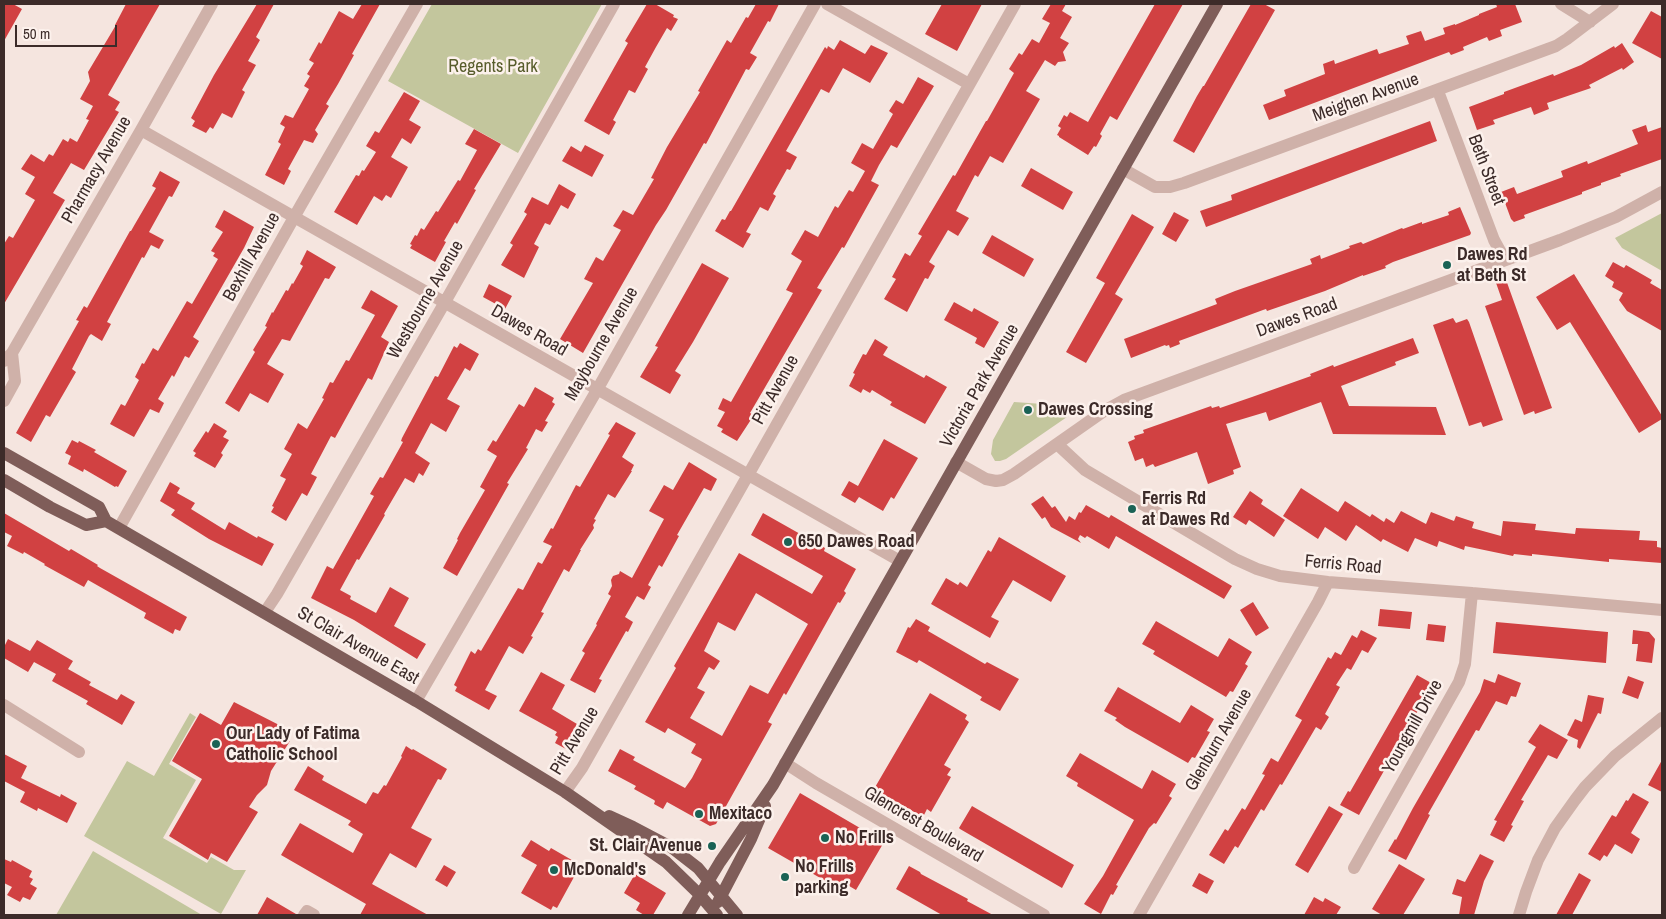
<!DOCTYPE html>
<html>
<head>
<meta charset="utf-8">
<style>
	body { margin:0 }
	#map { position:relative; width:1666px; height:919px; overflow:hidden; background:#f5e5df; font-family:"Archivo Narrow",sans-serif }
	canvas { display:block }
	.frame { position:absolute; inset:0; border:5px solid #3c2b29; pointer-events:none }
	.scale { position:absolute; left:15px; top:25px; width:102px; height:22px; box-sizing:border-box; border:2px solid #3c2b29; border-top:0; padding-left:6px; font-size:15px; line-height:18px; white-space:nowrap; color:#3c2b29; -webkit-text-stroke:4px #fcf1ec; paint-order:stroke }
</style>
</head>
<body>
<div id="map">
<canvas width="1666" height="919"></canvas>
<div class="frame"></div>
<div class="scale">50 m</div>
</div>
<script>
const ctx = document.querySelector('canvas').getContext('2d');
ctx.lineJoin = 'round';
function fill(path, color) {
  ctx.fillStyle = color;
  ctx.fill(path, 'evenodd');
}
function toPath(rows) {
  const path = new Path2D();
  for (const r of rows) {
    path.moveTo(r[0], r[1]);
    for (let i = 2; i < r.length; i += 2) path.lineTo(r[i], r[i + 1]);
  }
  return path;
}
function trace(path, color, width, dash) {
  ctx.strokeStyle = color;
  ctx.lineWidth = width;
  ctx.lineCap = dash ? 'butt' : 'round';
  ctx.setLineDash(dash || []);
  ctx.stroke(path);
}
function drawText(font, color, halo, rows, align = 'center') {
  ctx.font = font + ' "Archivo Narrow",sans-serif';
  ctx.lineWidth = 5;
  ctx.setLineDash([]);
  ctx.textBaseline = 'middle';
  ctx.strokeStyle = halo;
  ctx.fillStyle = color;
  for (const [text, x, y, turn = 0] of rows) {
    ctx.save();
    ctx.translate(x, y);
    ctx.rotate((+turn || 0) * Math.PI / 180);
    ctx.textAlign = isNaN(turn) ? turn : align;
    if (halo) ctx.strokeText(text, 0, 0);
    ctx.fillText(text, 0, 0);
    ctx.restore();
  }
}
const green = toPath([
	[432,4,602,4,518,153,388,81],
	[1662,213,1662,271,1622,248,1615,238],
	[1014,402,1072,406,1080,408,1006,459,1000,461,995,461,991,454,993,440],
	[190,713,196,717,169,764,196,780,163,838,207,863,211,857,234,870,246,870,221,914,84,836,127,761,154,776],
	[93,851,202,915,56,915]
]);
const building = toPath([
	[4,4,13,4,22,9,4,41],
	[126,4,160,4,108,95,120,102,115,110,119,112,84,170,71,163,53,193,65,200,4,304,4,244,9,236,13,238,35,200,25,194,35,177,21,169,31,154,44,162,49,154,53,156,63,139,68,142,70,138,77,142,89,120,86,119,93,106,80,99,90,81,88,72,116,25,115,25],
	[257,4,274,4,256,37,260,40,248,61,256,65,242,90,245,92,232,118,222,113,213,129,210,127,206,133,192,126,195,121,191,118,214,75],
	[362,4,380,4,352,54,354,55,338,84,326,104,329,106,315,130,318,134,313,143,304,140,288,169,291,171,284,185,265,175,281,144,278,142,285,127,280,124,285,115,293,118,309,89,304,86,310,76,307,74,314,63,309,60,319,42,321,44,339,11,353,19],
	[647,4,655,4,674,15,673,17,678,19,671,31,667,28,656,47,645,67,648,69,635,93,629,90,613,120,616,122,609,135,584,121,615,66,628,43,625,41],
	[756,4,779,4,770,22,768,21,750,53,757,57,749,70,746,69,706,144,704,143,666,210,656,225,583,353,560,339,593,283,584,279,596,257,603,261,621,230,613,226,623,210,633,215,654,179,651,178,667,147,700,92,698,91,727,40,731,43,746,17,748,18],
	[942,4,982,4,957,51,925,34],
	[1051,4,1066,4,1062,11,1072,17,1060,38,1069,43,1063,52,1066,61,1058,62,1055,66,1045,60,1026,91,1040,99,1003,163,990,156,978,177,975,175,956,211,969,218,958,236,948,230,929,262,935,266,928,279,925,278,907,312,884,299,896,279,892,277,905,253,910,256,922,236,918,234,953,175,955,176,986,121,987,121,1014,73,1009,69,1019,53,1022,55,1032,39,1039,43,1050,23,1042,19],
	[1155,4,1183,4,1117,120,1110,116,1100,134,1102,136,1096,147,1094,146,1088,155,1059,137,1059,136,1057,135,1061,128,1058,126,1064,115,1067,117,1070,112,1088,122],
	[1251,4,1264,4,1275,10,1194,153,1173,141,1197,96,1203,86,1204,86],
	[1496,4,1515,4,1522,22,1500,30,1502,36,1489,41,1487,37,1463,47,1464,50,1451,55,1449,52,1269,120,1263,105,1286,96,1284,90,1325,74,1323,64,1334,60,1335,64,1377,49,1379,54,1409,44,1406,36,1421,31,1425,41,1445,34,1443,28,1455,24,1455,25,1479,15,1479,14,1497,7],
	[1651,11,1662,17,1662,59,1632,43],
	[840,40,865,54,871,45,888,53,870,83,843,68,829,93,821,89,786,151,797,157,790,170,787,169,773,194,776,196,768,211,760,207,746,232,751,234,743,248,715,231,722,219,725,220,730,211,731,211,825,47,827,49,828,46,834,50],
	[1622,43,1634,62,1623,70,1622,68,1589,85,1591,88,1547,103,1549,109,1534,115,1531,107,1493,120,1495,124,1477,130,1469,107,1504,94,1504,92,1553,74,1554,76,1581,65,1614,46,1615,48],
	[918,77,934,86,897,148,891,145,879,165,871,181,879,185,844,248,842,247,817,288,822,290,750,413,754,415,737,441,721,432,723,429,717,426,725,412,718,409,723,398,731,402,793,293,786,290,802,261,791,254,805,230,818,237,835,206,838,208,849,190,853,192,865,171,851,163,862,143,873,149,893,114,889,111,896,100,903,104],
	[404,92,420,101,409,120,421,127,411,144,402,138,391,157,408,167,391,198,386,195,382,201,374,196,357,225,334,212,356,175,359,176,362,170,364,171,376,152,366,146,375,131,379,133],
	[1430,121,1437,141,1206,227,1200,211,1232,200,1231,195],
	[1646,125,1648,132,1662,127,1662,159,1620,174,1621,176,1601,183,1601,185,1582,192,1582,194,1524,215,1525,218,1514,222,1511,219,1501,192,1514,187,1517,194,1563,177,1561,171,1587,161,1588,164,1638,144,1632,130],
	[474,129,501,144,474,189,476,190,457,224,455,222,444,241,446,242,435,262,410,248,412,245,410,244,415,235,417,236,421,228,424,230,436,211,438,212,458,180,460,181,477,150,465,144],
	[585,145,604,155,592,177,562,161,571,146,581,152],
	[1031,168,1073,192,1063,210,1021,186],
	[160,171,180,182,172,197,169,196,149,232,164,240,159,249,151,245,144,258,142,257,107,322,111,324,102,341,91,334,89,336,72,369,76,372,50,417,46,415,31,442,16,433,79,321,76,320,84,306,87,308,130,231,131,231,135,224,156,188,152,186],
	[559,184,576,194,568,209,561,205,550,225,545,223,534,244,539,247,524,278,501,265,513,245,510,243,527,214,524,212,532,197,548,205],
	[1460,207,1471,233,1470,235,1393,262,1385,266,1386,268,1363,276,1363,275,1325,291,1267,311,1266,309,1263,310,1179,341,1180,344,1170,348,1169,345,1166,346,1165,345,1131,358,1124,339,1217,304,1215,299,1235,291,1312,264,1310,259,1320,255,1321,259,1350,248,1349,246,1361,242,1363,244,1402,228,1403,229,1422,222,1422,224,1449,215,1448,212],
	[224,210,254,227,244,248,193,337,199,341,189,358,185,356,174,377,172,375,158,399,164,403,159,413,150,409,134,437,110,424,121,404,125,406,139,380,135,377,142,363,144,364,153,348,158,351,187,301,192,304,218,259,213,256,215,253,211,251,223,232,215,227],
	[1174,212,1189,220,1176,242,1162,234],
	[1132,214,1154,227,1115,294,1123,299,1086,363,1066,352,1105,283,1096,278],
	[992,235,1034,259,1024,277,982,253],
	[307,250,336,267,329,279,325,278,290,341,282,339,267,364,284,374,268,403,250,393,239,412,225,403,255,352,253,350,267,327,265,326,272,312,273,313,286,290,288,291,292,283,293,284,303,266,300,264],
	[1613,262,1624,268,1626,265,1652,280,1650,283,1662,290,1662,331,1627,311,1619,300,1623,293,1612,287,1614,282,1605,276],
	[702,263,729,278,693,342,675,371,681,375,670,394,640,377,658,347,655,346],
	[1574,274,1662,416,1662,419,1639,433,1570,322,1557,330,1536,297],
	[1505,277,1552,408,1535,414,1534,411,1524,415,1485,306,1502,300,1495,280],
	[489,284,512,296,505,309,483,297],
	[371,290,398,306,381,337,389,342,372,380,368,378,335,438,331,436,311,474,317,477,307,496,302,493,286,521,271,512,274,507,272,506,286,479,280,476,292,454,284,449,298,423,307,429,324,399,322,398,330,382,333,383,346,360,349,361,375,315,361,308],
	[954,302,972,312,974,308,999,322,984,348,975,343,977,338,944,320],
	[1453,318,1456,323,1467,319,1469,322,1503,420,1483,427,1481,422,1469,426,1468,423,1433,325],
	[1413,338,1419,353,1395,362,1396,365,1341,386,1349,406,1436,407,1446,435,1333,434,1321,402,1269,421,1266,412,1226,424,1241,467,1233,470,1234,474,1208,484,1197,452,1155,467,1153,464,1146,467,1143,458,1135,461,1128,442,1135,439,1134,436,1144,433,1143,430,1211,406,1212,408,1219,406,1220,408,1252,397,1311,376,1310,374,1333,365,1334,367],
	[875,339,888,347,883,355,924,378,926,375,947,387,925,424,890,405,892,402,872,390,870,393,863,389,861,393,849,386,855,374,853,373,863,354,866,355],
	[460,343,479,354,470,371,465,368,447,399,460,406,446,432,431,423,415,453,430,463,423,476,419,473,414,483,405,478,384,514,385,515,359,560,357,559,340,590,351,596,350,599,376,613,390,587,409,598,394,626,426,644,417,659,354,620,311,598,327,566,333,569,374,496,370,494,380,477,383,478,403,442,401,441,402,438,435,376,438,377,454,346,457,348],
	[535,387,554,398,552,402,555,404,545,421,548,422,542,432,536,429,526,448,528,449,507,483,509,484,457,576,443,568,458,540,457,539,460,533,485,490,480,487,497,456,487,450,493,440,496,442,519,404,524,407],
	[616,422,636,433,622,457,634,465,631,471,632,471,615,498,608,494,594,519,596,520,593,525,594,528,580,550,581,550,569,572,564,569,541,612,544,613,531,636,533,637,523,654,509,646,485,690,497,696,489,710,455,691,457,687,454,685,471,651,475,654,478,649,481,651,518,588,523,590,538,562,542,564,552,546,543,542,551,528,553,529,576,485,580,487,610,435,608,434],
	[214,423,227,431,223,437,229,440,221,453,223,455,215,468,194,456,196,453,193,451,206,431,208,433],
	[884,439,918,458,894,499,891,497,883,511,859,497,855,503,841,495,849,481,858,486],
	[72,440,78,443,79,441,96,450,94,452,127,471,118,487,116,486,115,487,84,469,83,472,68,464,71,456,65,453],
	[689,462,717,479,711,491,704,488,677,535,679,536,662,567,659,565,648,585,651,587,644,600,637,596,625,617,633,622,628,632,626,631,599,679,602,680,595,693,570,680,585,653,582,651,597,625,596,624,611,596,608,594,612,586,611,580,613,576,619,574,620,571,632,578,664,519,649,511,664,485,673,490],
	[170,482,180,488,177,493,195,503,191,509,225,530,229,522,257,538,258,536,274,544,262,566,209,539,171,515,175,510,160,501],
	[1301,488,1338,512,1345,501,1370,517,1372,514,1384,522,1386,518,1394,523,1401,511,1426,524,1431,512,1454,521,1456,516,1474,522,1472,528,1501,536,1503,521,1536,524,1535,530,1575,534,1576,528,1640,531,1639,540,1657,541,1657,547,1662,548,1662,563,1609,559,1609,562,1532,554,1532,556,1514,554,1513,556,1465,546,1464,550,1439,541,1437,547,1415,538,1408,552,1383,539,1381,542,1356,525,1346,541,1325,527,1318,539,1283,516],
	[1250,491,1263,500,1261,504,1285,520,1274,537,1249,520,1246,525,1233,517],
	[1043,496,1052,508,1055,506,1066,522,1069,516,1075,520,1079,512,1081,513,1086,505,1109,518,1111,515,1232,586,1224,599,1116,536,1109,549,1087,536,1085,538,1080,535,1078,539,1081,543,1051,527,1045,517,1042,519,1031,504],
	[4,513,69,551,71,549,98,565,97,566,100,568,187,617,180,631,175,629,173,634,144,618,146,613,88,580,84,587,44,565,45,564,24,552,23,554,7,546,12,536,4,532],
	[763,513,825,548,824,551,856,569,844,591,846,593,840,603,838,602,786,695,784,693,768,722,772,724,716,824,710,826,667,802,663,809,654,804,655,801,654,800,634,789,636,786,608,771,620,749,635,757,633,760,685,788,692,778,702,759,691,753,696,744,668,728,665,733,645,722,676,668,674,666,739,553,812,594,823,576,751,535],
	[756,593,808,624,768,694,750,685,722,736,690,718,705,692,697,688,709,667,714,670,720,661,704,651,718,622,735,631],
	[999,537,1066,576,1051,602,1013,580,991,617,999,621,990,638,931,604,946,578,958,585,960,582,967,587,988,550,991,552],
	[1253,602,1269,628,1256,636,1240,610],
	[1380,609,1412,612,1410,629,1378,626],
	[916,619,930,627,928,631,985,664,987,662,1019,679,1000,711,980,700,982,697,919,660,917,663,896,652,908,627,910,628],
	[1156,621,1218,657,1229,638,1252,652,1245,664,1248,666,1233,692,1230,691,1226,697,1153,654,1155,651,1142,644],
	[1496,622,1608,632,1606,663,1493,653],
	[1428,624,1446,626,1444,642,1426,640],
	[1361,630,1377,638,1368,653,1362,650,1351,670,1347,668,1336,685,1340,687,1325,714,1329,717,1321,730,1316,727,1282,785,1280,784,1264,811,1261,809,1238,848,1235,846,1224,864,1209,855,1225,829,1228,831,1242,808,1245,810,1265,775,1262,774,1271,758,1278,762,1302,720,1295,716,1328,657,1331,659,1335,652,1341,655,1352,635,1357,638],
	[1633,630,1649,632,1655,639,1652,663,1636,661,1638,644,1632,644],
	[8,639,30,651,37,640,73,661,68,669,91,682,89,685,117,700,121,694,135,702,122,725,86,704,88,701,52,681,56,674,34,662,28,672,4,658,4,647],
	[541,672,565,685,552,709,577,724,575,728,576,732,566,749,555,743,558,737,555,735,557,732,519,711],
	[1498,674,1521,683,1516,697,1511,696,1507,705,1496,701,1479,731,1476,730,1428,814,1430,815,1406,860,1388,851,1395,839,1396,840,1413,808,1480,692,1484,679,1495,683],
	[1417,675,1433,684,1359,815,1340,805,1348,791,1350,792],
	[1628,676,1644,682,1638,699,1622,693],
	[1118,687,1180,723,1191,705,1214,719,1207,731,1210,732,1195,758,1192,757,1188,763,1125,727,1115,720,1117,718,1104,711],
	[930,693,967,715,965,719,969,722,944,765,951,769,947,775,951,777,931,812,927,809,923,817,874,789],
	[1588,695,1604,698,1601,714,1598,713,1580,749,1577,747,1578,740,1567,735,1575,719,1582,722],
	[234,702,285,728,281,736,290,741,271,771,267,785,257,795,249,807,258,812,227,862,211,853,208,860,169,836,202,779,172,761,200,713,221,725],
	[1540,724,1568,740,1557,759,1548,755,1521,800,1524,801,1511,825,1513,826,1504,842,1490,835,1497,821,1494,820,1536,747,1528,742],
	[406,746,412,750,413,749,447,769,441,780,438,779,411,828,432,839,416,868,390,853,372,884,428,915,360,915,366,904,281,855,300,823,353,853,363,834,348,825,351,821,294,790,308,766,324,776,322,780,366,804,373,792,378,794,384,785,386,786,402,757,401,756],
	[1080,753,1142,789,1152,770,1176,784,1169,796,1172,798,1156,824,1154,823,1149,828,1116,885,1118,886,1113,895,1111,894,1101,914,1084,904,1103,876,1134,820,1077,786,1078,783,1066,776],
	[4,754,27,766,21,778,60,797,61,794,77,803,67,823,38,808,37,811,20,802,25,792,4,781],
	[1662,760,1662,792,1648,785],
	[800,793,884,842,856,890,844,883,841,888,830,882,829,883,768,848],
	[1633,793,1649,802,1631,833,1640,839,1632,854,1615,844,1607,857,1604,855,1600,861,1588,854,1612,815,1616,817,1626,800,1628,801],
	[972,806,1074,865,1062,888,960,829,959,828],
	[1329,806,1343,814,1308,873,1295,865],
	[531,840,549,851,551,848,577,863,570,875,574,877,557,908,553,906,551,910,521,893,537,865,521,856],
	[1480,854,1494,861,1484,881,1474,915,1459,915,1462,897,1452,894,1457,879,1465,882],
	[4,859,11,862,12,860,32,871,29,877,33,879,30,884,37,888,30,900,23,897,20,902,7,895,12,887,4,883],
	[1399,864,1425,879,1403,915,1382,915,1372,909],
	[444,865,456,872,447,887,435,880],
	[909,866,920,872,921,874,968,899,967,901,993,915,942,915,896,889],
	[1199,873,1214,881,1207,894,1192,886],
	[1579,873,1591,880,1572,915,1556,915],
	[635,874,666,893,653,915,644,915,636,910,640,903,624,893],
	[267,897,296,914,296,915,257,915],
	[1314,897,1323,902,1325,898,1341,907,1336,915,1304,915]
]);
const minor = toPath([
	[827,4,969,84],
	[1561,4,1590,22],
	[1438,91,1494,240,1505,260],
	[141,130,900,561],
	[1123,169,1155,187,1170,187,1184,183,1556,46,1567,39,1613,4],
	[4,361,12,353,141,130,212,4],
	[4,401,15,381,12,353],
	[1057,444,1085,470,1235,559,1257,569,1280,576,1328,582,1472,593,1662,610],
	[956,462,986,479,996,481,1003,480,1014,474,1104,411,1124,400,1560,240,1616,217,1662,192],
	[119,528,301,205,417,4],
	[265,612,277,594,445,302,614,4],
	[416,701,597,390,815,4],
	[4,705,79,752],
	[785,763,816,783,1044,915],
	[565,792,582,768,1015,4],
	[1354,868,1459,682,1465,664,1472,593],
	[304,915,307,911,314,915],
	[1139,915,1318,602,1328,582],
	[1519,915,1526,892,1538,860,1555,828,1575,800,1585,787,1615,756,1662,718]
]);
const major = toPath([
	[4,453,99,507,106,521,416,701,565,792,666,862,700,895,717,915],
	[4,480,50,507,86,525,106,521],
	[609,816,633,827,671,847,698,868,737,915],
	[718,902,751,839,765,806],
	[688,915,720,862,773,785,1217,4]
]);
const markers = [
	[1447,265,5,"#1a6255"],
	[1028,410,5,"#1a6255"],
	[1132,509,5,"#1a6255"],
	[788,542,5,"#1a6255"],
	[216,744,5,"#1a6255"],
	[699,814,5,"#1a6255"],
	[825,838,5,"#1a6255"],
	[712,846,5,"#1a6255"],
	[554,870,5,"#1a6255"],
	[785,877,5,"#1a6255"]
];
const parkNames = [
	["Regents Park",493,67]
];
const streetNames = [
	["Meighen Avenue",1366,98,-20],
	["Pharmacy Avenue",97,170,-60],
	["Beth Street",1486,170,69],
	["Bexhill Avenue",252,257,-61],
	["Westbourne Avenue",426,300,-60],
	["Dawes Road",1297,318,-20],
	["Dawes Road",529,331,30],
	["Maybourne Avenue",602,344,-60],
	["Victoria Park Avenue",980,386,-60],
	["Pitt Avenue",776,390,-61],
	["Ferris Road",1343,565,5],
	["St Clair Avenue East",358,646,30],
	["Youngmill Drive",1413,727,-61],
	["Glenburn Avenue",1219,740,-60],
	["Pitt Avenue",575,741,-59],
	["Glencrest Boulevard",923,825,30]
];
const poiNames = [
	["Dawes Rd",1457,255],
	["at Beth St",1457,276],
	["Dawes Crossing",1038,410],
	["Ferris Rd",1142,499],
	["at Dawes Rd",1142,520],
	["650 Dawes Road",798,542],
	["Our Lady of Fatima",226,734],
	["Catholic School",226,755],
	["Mexitaco",709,814],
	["No Frills",835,838],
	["St. Clair Avenue",702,846,"right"],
	["No Frills",795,867],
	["parking",795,888],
	["McDonald's",564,870]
];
fill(green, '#c3c69d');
fill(building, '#d14142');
trace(minor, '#cfb1a9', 12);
trace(major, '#7f5d59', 12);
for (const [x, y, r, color] of markers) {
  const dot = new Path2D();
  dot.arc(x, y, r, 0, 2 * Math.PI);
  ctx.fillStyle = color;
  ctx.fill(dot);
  trace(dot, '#fcf1ec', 2);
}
drawText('18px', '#575c2b', '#fcf1ec', parkNames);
drawText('18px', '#3c2b29', '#fcf1ec', streetNames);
drawText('bold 18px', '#3c2b29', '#fcf1ec', poiNames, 'left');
</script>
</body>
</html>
